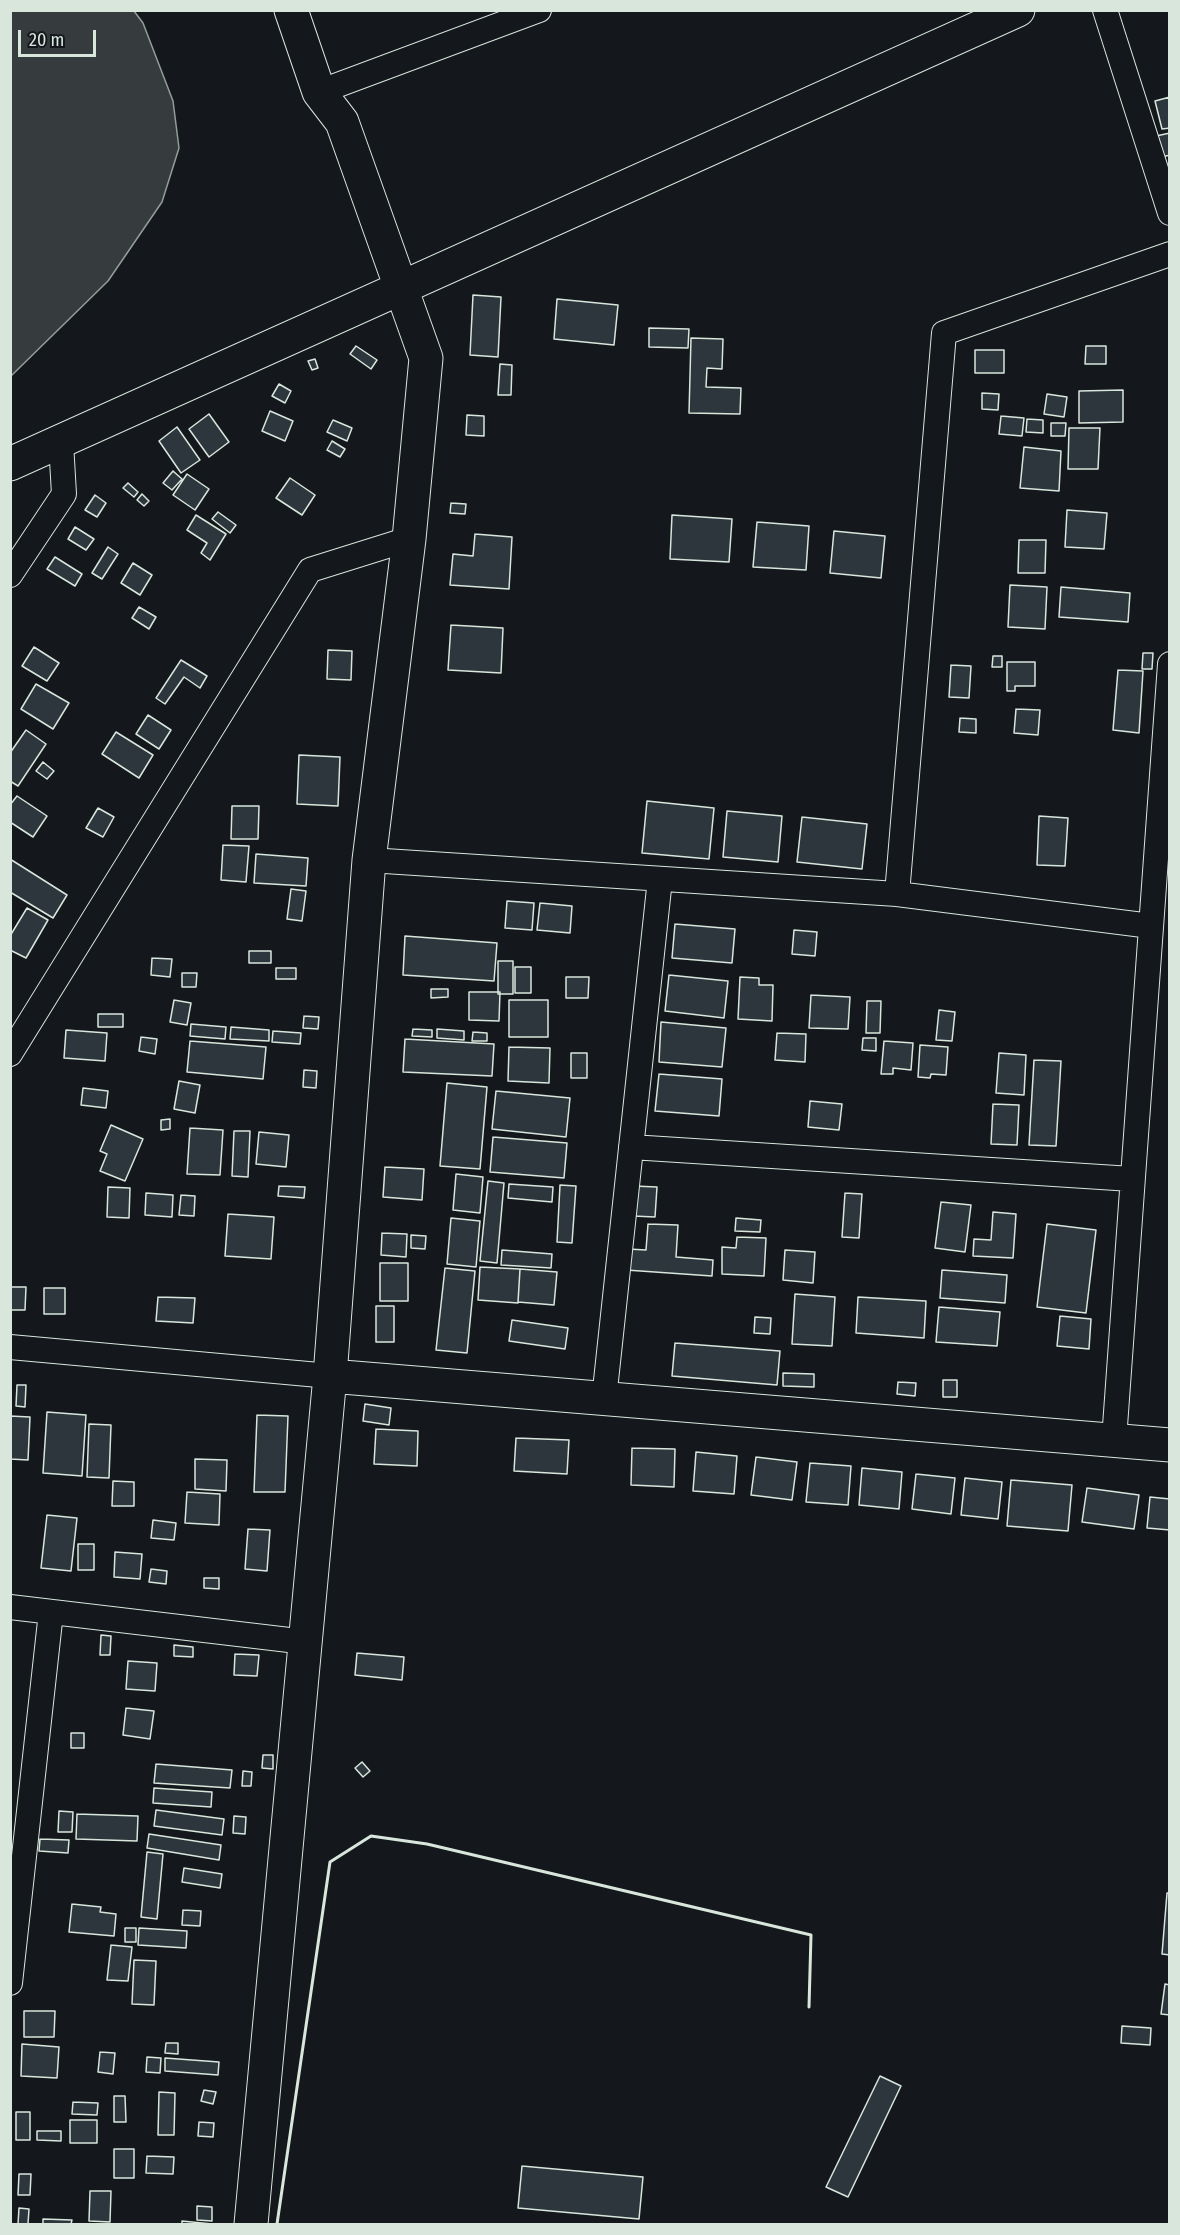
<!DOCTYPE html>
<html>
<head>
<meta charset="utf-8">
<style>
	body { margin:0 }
	#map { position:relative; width:1180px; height:2235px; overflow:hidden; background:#14181c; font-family:"Fira Sans Condensed",sans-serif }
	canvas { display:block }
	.frame { position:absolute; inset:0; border:12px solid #d8e6dc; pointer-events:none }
	.scale { position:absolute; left:18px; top:30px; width:78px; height:27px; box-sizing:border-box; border:3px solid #d8e6dc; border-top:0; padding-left:8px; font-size:18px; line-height:21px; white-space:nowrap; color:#d8e6dc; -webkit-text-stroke:4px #14181c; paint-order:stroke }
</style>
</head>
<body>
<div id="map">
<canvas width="1180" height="2235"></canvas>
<div class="frame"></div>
<div class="scale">20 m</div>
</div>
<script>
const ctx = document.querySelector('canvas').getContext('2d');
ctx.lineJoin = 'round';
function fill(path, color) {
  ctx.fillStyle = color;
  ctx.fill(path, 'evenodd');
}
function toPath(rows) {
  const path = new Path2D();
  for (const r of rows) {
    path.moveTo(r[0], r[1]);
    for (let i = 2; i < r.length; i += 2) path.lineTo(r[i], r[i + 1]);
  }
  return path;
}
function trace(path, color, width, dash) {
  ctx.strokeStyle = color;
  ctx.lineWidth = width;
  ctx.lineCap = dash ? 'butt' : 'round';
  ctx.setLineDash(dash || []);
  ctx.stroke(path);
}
const water = toPath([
	[11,10,134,11,143,23,173,101,179,148,162,202,108,281,11,376,11,10]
]);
const building = toPath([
	[1170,97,1170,128,1162,129,1155,101,1170,97],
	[1170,133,1170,155,1162,157,1156,136,1170,133],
	[473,295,501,297,498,357,470,355,473,295],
	[557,299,618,305,614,345,554,339,557,299],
	[649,328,689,329,688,348,649,347,649,328],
	[691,338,723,339,722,369,707,368,706,387,741,388,740,414,689,413,691,338],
	[356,346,377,360,371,369,350,354,356,346],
	[1086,346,1106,346,1106,364,1085,364,1086,346],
	[975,350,1004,350,1004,373,975,373,975,350],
	[315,359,318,368,312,370,308,361,315,359],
	[500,364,512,365,511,395,498,395,500,364],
	[279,384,291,391,285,403,272,396,279,384],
	[1123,390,1123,422,1079,423,1079,391,1123,390],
	[982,393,999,394,998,410,982,409,982,393],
	[1047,394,1067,397,1064,417,1044,414,1047,394],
	[270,411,293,421,285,441,262,431,270,411],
	[209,414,229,442,209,457,189,429,209,414],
	[467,415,484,416,484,436,466,435,467,415],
	[1001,416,1024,418,1022,436,999,434,1001,416],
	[1027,419,1043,420,1043,433,1026,432,1027,419],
	[333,420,352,428,347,441,327,432,333,420],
	[1051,423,1066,423,1065,436,1051,436,1051,423],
	[177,427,200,460,181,473,159,441,177,427],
	[1069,428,1100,428,1098,469,1068,469,1069,428],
	[332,441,345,449,340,457,327,450,332,441],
	[1024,447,1061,451,1059,491,1020,488,1024,447],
	[173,471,182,479,172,490,163,483,173,471],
	[187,474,209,489,195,510,173,495,187,474],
	[290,478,315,495,302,515,276,498,290,478],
	[128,483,138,492,134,497,123,488,128,483],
	[142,494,149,501,144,506,137,500,142,494],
	[95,495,106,503,97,517,85,510,95,495],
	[451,503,466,504,465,514,450,513,451,503],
	[1067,510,1107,513,1104,549,1065,547,1067,510],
	[218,512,236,525,230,533,212,519,218,512],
	[196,515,226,534,210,560,201,553,207,543,187,530,196,515],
	[672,515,732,519,729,562,670,559,672,515],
	[757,522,809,526,806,570,753,567,757,522],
	[75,527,94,539,86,550,68,539,75,527],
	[834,531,885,536,881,578,830,573,834,531],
	[475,534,512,537,509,589,450,585,453,554,473,556,475,534],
	[1019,540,1046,540,1045,573,1018,573,1019,540],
	[108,547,118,554,102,579,92,573,108,547],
	[55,557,82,574,75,586,47,569,55,557],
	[133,563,152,575,140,595,121,583,133,563],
	[1010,585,1047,587,1045,629,1008,627,1010,585],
	[1061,587,1130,593,1128,622,1059,617,1061,587],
	[139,607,156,617,149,629,132,618,139,607],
	[451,625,503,628,501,673,448,670,451,625],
	[34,647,59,663,47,681,22,666,34,647],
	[328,650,352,651,351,680,327,679,328,650],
	[1143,653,1153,653,1152,669,1142,669,1143,653],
	[993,656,1002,656,1002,667,992,667,993,656],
	[181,660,207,676,200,688,184,677,165,704,156,698,181,660],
	[1007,662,1035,662,1035,686,1015,686,1015,691,1007,691,1007,662],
	[951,665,971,666,969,698,949,697,951,665],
	[1118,670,1143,671,1139,733,1113,730,1118,670],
	[36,684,69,703,53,729,21,709,36,684],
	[1016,709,1040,710,1038,735,1014,733,1016,709],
	[148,715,171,730,159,749,136,734,148,715],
	[960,718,976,719,976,733,959,732,960,718],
	[26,730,46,744,18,786,10,781,10,753,26,730],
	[116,732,153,755,139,778,102,754,116,732],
	[299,755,340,757,338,806,297,804,299,755],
	[43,762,54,771,47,779,36,771,43,762],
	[17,796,47,816,33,837,10,822,10,805,17,796],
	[647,801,714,808,709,859,642,853,647,801],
	[232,806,259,806,258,839,231,839,232,806],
	[98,808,114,817,103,837,86,828,98,808],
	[727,811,782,816,778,862,723,857,727,811],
	[1039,816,1068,818,1065,866,1037,865,1039,816],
	[802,817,867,824,862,869,797,862,802,817],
	[223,845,249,846,246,882,221,880,223,845],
	[256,854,308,858,306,886,254,883,256,854],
	[10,859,67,895,53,918,10,892,10,859],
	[291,889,306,891,302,921,287,919,291,889],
	[507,901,534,903,532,930,505,928,507,901],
	[540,903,572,906,570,933,537,930,540,903],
	[27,908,48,920,26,958,10,950,10,936,27,908],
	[675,924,735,929,732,963,672,958,675,924],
	[794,930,817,932,815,956,792,954,794,930],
	[405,936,497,943,494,981,403,975,405,936],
	[249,951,271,951,271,963,249,963,249,951],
	[152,958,172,959,170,977,151,975,152,958],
	[498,961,513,961,513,994,498,994,498,961],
	[515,967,531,967,531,993,515,993,515,967],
	[276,968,296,968,296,979,276,979,276,968],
	[182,973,197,973,196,987,182,987,182,973],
	[669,975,728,981,724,1018,665,1011,669,975],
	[566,977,589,977,588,998,566,998,566,977],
	[740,977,759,978,759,985,773,985,772,1021,738,1019,740,977],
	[431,989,448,989,448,997,431,998,431,989],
	[469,992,500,992,499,1021,469,1020,469,992],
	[811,995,850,997,848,1029,809,1028,811,995],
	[174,1000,191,1003,187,1025,170,1022,174,1000],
	[509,1000,548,1000,548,1037,509,1037,509,1000],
	[867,1001,881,1001,880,1033,866,1033,867,1001],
	[939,1010,955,1012,952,1041,936,1040,939,1010],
	[98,1014,123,1014,123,1027,98,1027,98,1014],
	[304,1016,319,1017,318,1029,303,1028,304,1016],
	[661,1022,726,1028,722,1067,659,1062,661,1022],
	[191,1024,226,1027,225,1039,190,1036,191,1024],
	[231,1027,269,1030,269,1041,230,1039,231,1027],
	[413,1029,432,1030,432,1037,412,1036,413,1029],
	[437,1029,464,1031,464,1040,437,1038,437,1029],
	[66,1030,107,1033,105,1061,64,1058,66,1030],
	[273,1031,301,1033,300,1044,272,1042,273,1031],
	[473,1032,487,1033,487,1041,472,1041,473,1032],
	[777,1033,806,1034,805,1062,775,1060,777,1033],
	[141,1037,157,1039,155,1054,139,1051,141,1037],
	[863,1038,876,1038,876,1051,862,1050,863,1038],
	[405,1039,494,1044,492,1076,403,1072,405,1039],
	[190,1041,266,1047,263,1079,187,1072,190,1041],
	[884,1041,913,1043,911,1070,893,1068,893,1074,881,1074,884,1041],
	[920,1045,948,1047,946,1075,931,1074,930,1078,918,1077,920,1045],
	[509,1047,550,1048,549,1083,508,1081,509,1047],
	[571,1053,587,1053,587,1078,571,1078,571,1053],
	[999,1053,1026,1055,1024,1095,996,1093,999,1053],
	[1034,1060,1061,1061,1056,1146,1029,1145,1034,1060],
	[304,1070,317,1071,316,1088,303,1087,304,1070],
	[659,1074,722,1079,719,1116,655,1111,659,1074],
	[179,1081,200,1085,195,1113,174,1109,179,1081],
	[447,1083,487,1087,480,1169,440,1166,447,1083],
	[83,1088,108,1091,106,1108,81,1105,83,1088],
	[496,1091,570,1098,566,1137,492,1129,496,1091],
	[810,1101,842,1104,839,1130,808,1127,810,1101],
	[993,1104,1019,1105,1017,1145,991,1144,993,1104],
	[170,1119,170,1129,161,1130,161,1120,170,1119],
	[111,1125,143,1139,125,1181,100,1171,107,1154,100,1151,111,1125],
	[190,1128,223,1130,220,1175,187,1174,190,1128],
	[234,1131,250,1131,248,1177,232,1176,234,1131],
	[259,1132,289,1135,286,1167,256,1164,259,1132],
	[493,1137,567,1143,564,1178,490,1172,493,1137],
	[385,1167,424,1169,422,1200,383,1197,385,1167],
	[456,1174,483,1177,480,1213,453,1210,456,1174],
	[488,1181,504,1183,497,1263,480,1261,488,1181],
	[509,1184,553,1187,552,1202,508,1198,509,1184],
	[560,1185,576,1186,572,1243,557,1242,560,1185],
	[279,1186,305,1187,304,1198,278,1196,279,1186],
	[634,1186,657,1187,655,1217,633,1216,634,1186],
	[108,1187,130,1188,129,1218,107,1217,108,1187],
	[146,1193,173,1195,172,1217,145,1215,146,1193],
	[845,1193,862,1194,859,1238,842,1237,845,1193],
	[181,1195,195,1196,194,1216,179,1215,181,1195],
	[941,1202,971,1205,965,1252,935,1248,941,1202],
	[993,1212,1016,1214,1013,1258,973,1256,974,1239,991,1240,993,1212],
	[228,1214,274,1217,271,1259,225,1256,228,1214],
	[451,1218,480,1221,476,1267,447,1264,451,1218],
	[736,1218,761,1220,760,1232,735,1231,736,1218],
	[648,1224,678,1225,676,1257,713,1260,712,1276,626,1270,628,1249,646,1250,648,1224],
	[1047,1224,1096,1230,1086,1313,1037,1307,1047,1224],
	[382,1233,407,1234,406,1257,381,1255,382,1233],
	[411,1235,426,1236,425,1249,411,1248,411,1235],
	[737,1237,766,1238,764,1276,722,1274,722,1247,736,1248,737,1237],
	[502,1250,552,1254,551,1268,501,1265,502,1250],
	[785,1250,815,1252,813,1283,783,1280,785,1250],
	[380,1263,408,1263,408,1301,380,1301,380,1263],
	[480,1267,520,1269,518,1303,478,1300,480,1267],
	[445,1268,475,1271,467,1353,436,1350,445,1268],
	[520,1269,557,1272,554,1305,518,1302,520,1269],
	[942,1270,1007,1275,1005,1303,940,1298,942,1270],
	[10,1287,26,1287,25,1310,10,1310,10,1287],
	[44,1288,65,1288,65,1314,44,1314,44,1288],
	[795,1294,835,1297,832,1346,792,1344,795,1294],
	[158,1297,195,1298,193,1323,156,1321,158,1297],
	[858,1297,926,1301,924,1338,856,1333,858,1297],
	[376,1306,394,1306,394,1342,376,1342,376,1306],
	[939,1307,1000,1312,997,1346,936,1342,939,1307],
	[1060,1316,1091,1319,1089,1349,1057,1346,1060,1316],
	[755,1317,771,1318,770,1334,754,1333,755,1317],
	[512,1320,568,1328,565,1349,509,1341,512,1320],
	[675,1343,780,1351,777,1385,672,1376,675,1343],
	[783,1373,814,1374,814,1387,783,1386,783,1373],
	[943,1380,957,1380,957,1397,943,1397,943,1380],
	[898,1382,916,1383,915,1396,897,1394,898,1382],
	[17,1385,26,1385,25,1407,16,1406,17,1385],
	[365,1404,391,1408,389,1425,363,1421,365,1404],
	[47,1412,86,1415,82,1476,43,1473,47,1412],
	[257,1415,288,1416,285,1492,254,1492,257,1415],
	[10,1416,30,1417,28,1460,10,1459,10,1416],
	[89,1424,111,1425,109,1478,87,1477,89,1424],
	[376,1429,418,1431,417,1466,374,1464,376,1429],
	[516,1438,569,1440,567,1474,514,1471,516,1438],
	[632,1448,675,1449,674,1487,631,1485,632,1448],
	[696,1452,737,1456,734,1494,693,1491,696,1452],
	[756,1457,797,1462,792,1500,751,1495,756,1457],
	[195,1459,227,1460,226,1491,195,1489,195,1459],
	[810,1463,851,1466,848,1505,806,1502,810,1463],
	[862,1468,902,1472,899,1509,859,1505,862,1468],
	[916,1474,955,1478,951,1514,912,1509,916,1474],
	[965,1478,1002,1482,998,1519,961,1515,965,1478],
	[1011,1480,1072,1485,1068,1531,1007,1526,1011,1480],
	[113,1481,134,1482,134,1506,112,1506,113,1481],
	[1087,1488,1139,1495,1134,1529,1082,1522,1087,1488],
	[187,1492,220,1494,219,1525,185,1523,187,1492],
	[1150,1497,1170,1499,1170,1530,1147,1528,1150,1497],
	[47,1515,77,1518,71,1571,41,1568,47,1515],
	[153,1520,176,1523,174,1540,151,1538,153,1520],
	[248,1529,270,1530,267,1571,245,1569,248,1529],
	[78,1544,94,1544,94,1570,78,1570,78,1544],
	[115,1552,142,1554,140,1579,114,1577,115,1552],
	[151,1569,167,1571,166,1584,149,1582,151,1569],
	[204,1578,219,1578,219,1589,204,1588,204,1578],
	[101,1635,111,1636,110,1655,100,1655,101,1635],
	[174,1645,193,1647,193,1657,174,1656,174,1645],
	[357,1653,404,1657,402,1680,355,1675,357,1653],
	[235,1654,259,1655,257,1676,234,1675,235,1654],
	[128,1661,157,1663,155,1691,126,1689,128,1661],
	[126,1708,154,1711,150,1739,123,1735,126,1708],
	[71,1733,84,1733,84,1748,71,1748,71,1733],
	[263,1755,273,1755,273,1769,262,1768,263,1755],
	[362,1762,370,1771,363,1777,355,1768,362,1762],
	[156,1764,232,1770,230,1788,154,1783,156,1764],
	[243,1771,252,1772,251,1786,242,1786,243,1771],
	[154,1788,212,1792,211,1807,153,1803,154,1788],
	[156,1810,224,1819,222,1835,154,1826,156,1810],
	[59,1811,73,1812,72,1832,58,1832,59,1811],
	[77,1814,138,1816,137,1841,76,1839,77,1814],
	[234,1816,246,1817,245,1834,233,1833,234,1816],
	[149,1834,221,1845,219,1860,147,1848,149,1834],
	[40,1839,69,1840,68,1853,39,1851,40,1839],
	[147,1852,163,1854,157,1919,141,1917,147,1852],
	[184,1868,222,1874,220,1888,182,1882,184,1868],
	[1167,1893,1170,1893,1170,1955,1162,1954,1167,1893],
	[72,1904,101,1907,100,1912,116,1914,114,1936,69,1932,72,1904],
	[183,1910,201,1911,200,1926,182,1925,183,1910],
	[125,1928,136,1928,136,1942,125,1942,125,1928],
	[139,1928,187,1931,186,1948,138,1945,139,1928],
	[111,1945,132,1947,128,1981,107,1980,111,1945],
	[134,1960,156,1961,154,2005,132,2004,134,1960],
	[1165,1984,1170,1985,1170,2015,1161,2014,1165,1984],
	[24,2011,55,2011,54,2037,24,2037,24,2011],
	[1122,2026,1151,2028,1150,2045,1121,2043,1122,2026],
	[166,2043,178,2043,178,2054,165,2053,166,2043],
	[22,2044,59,2047,57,2078,21,2076,22,2044],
	[100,2052,115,2053,113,2074,98,2072,100,2052],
	[147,2057,161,2058,160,2073,146,2072,147,2057],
	[165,2058,219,2062,218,2075,165,2071,165,2058],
	[880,2076,901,2086,848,2197,826,2187,880,2076],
	[204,2090,216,2092,213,2104,201,2101,204,2090],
	[159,2092,175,2093,174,2135,158,2135,159,2092],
	[114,2096,125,2096,126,2122,114,2122,114,2096],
	[73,2102,98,2103,97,2115,72,2114,73,2102],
	[16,2112,30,2112,30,2140,16,2140,16,2112],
	[70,2120,97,2120,97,2143,70,2143,70,2120],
	[199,2122,214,2123,213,2137,198,2136,199,2122],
	[37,2131,61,2131,61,2141,37,2140,37,2131],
	[114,2149,134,2149,134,2178,114,2178,114,2149],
	[147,2156,174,2157,173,2174,146,2173,147,2156],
	[522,2166,643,2177,639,2219,518,2208,522,2166],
	[19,2174,31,2174,30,2195,18,2195,19,2174],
	[90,2191,111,2191,110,2222,89,2221,90,2191],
	[197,2206,212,2207,212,2221,197,2220,197,2206],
	[19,2208,29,2209,28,2224,18,2224,19,2208],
	[43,2219,72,2220,71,2224,43,2224,43,2219],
	[182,2221,212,2224,182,2224,182,2221]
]);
const street = toPath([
	[1105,10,1170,213],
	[319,92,539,10],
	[10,575,64,494,61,443],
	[369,860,897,894,944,333,1170,254],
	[897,894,1151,926],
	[10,1054,310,570,409,539],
	[631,1147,1132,1179],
	[10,1347,330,1376],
	[604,1399,660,879],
	[1114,1440,1170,664],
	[10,1607,306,1642],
	[10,1983,51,1612]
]);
const secondary = toPath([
	[10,464,1018,10],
	[330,1376,1170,1445],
	[251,2224,330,1376,369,860,409,539,426,358,342,122,319,92,291,10]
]);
const wall = toPath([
	[277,2224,330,1862,371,1836,427,1844,811,1935,809,2007]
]);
fill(water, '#363b3e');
trace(water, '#939e99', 1.5);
fill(building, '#2c363c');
trace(building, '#d8e6dc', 1.5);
trace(street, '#d8e6dc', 26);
trace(secondary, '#d8e6dc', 35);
trace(street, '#14181c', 24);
trace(secondary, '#14181c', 33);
trace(wall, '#d8e6dc', 3);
</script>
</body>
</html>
